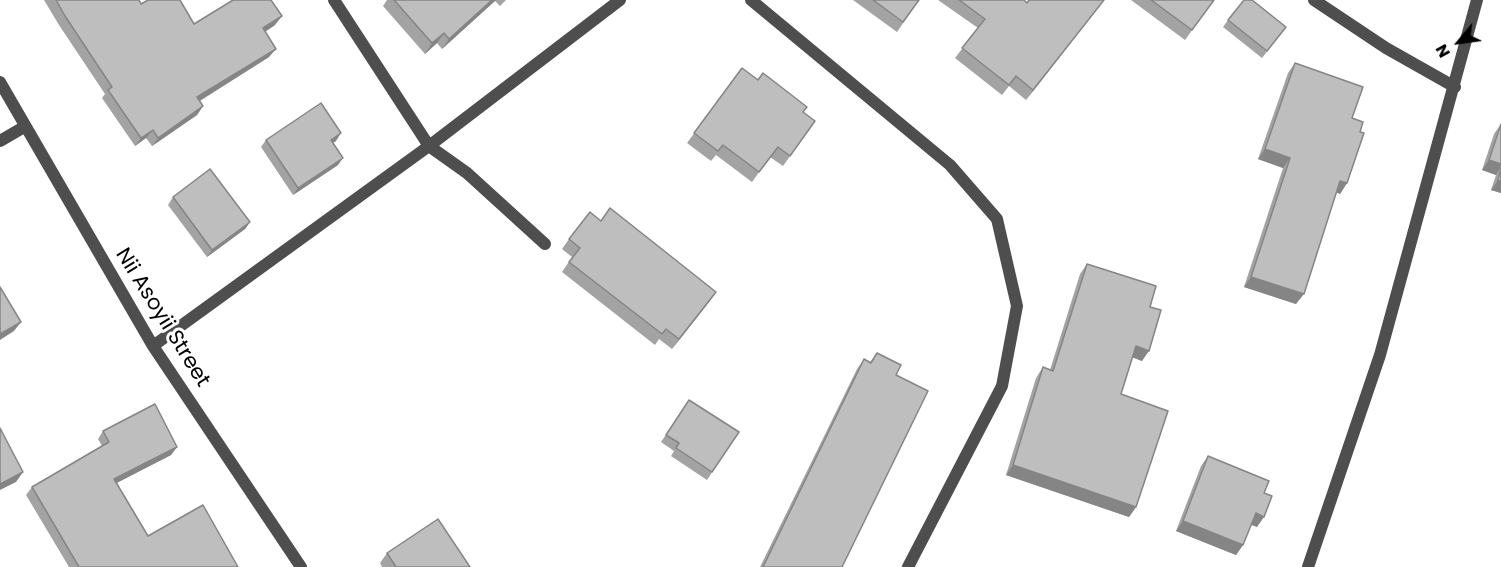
<!DOCTYPE html>
<html>
<head>
<meta charset="utf-8">
<style>
	body { margin:0 }
	#map { position:relative; width:1501px; height:567px; overflow:hidden; background:#fff; font-family:Poppins,sans-serif }
	canvas { display:block }
	.north { position:absolute; left:1429px; top:12px; width:60px; height:60px; -webkit-text-stroke:4px #fff; paint-order:stroke; rotate:241deg; font-size:16px; font-weight:700; line-height:24px; text-align:center; color:#000 }
	.north::after { content:''; display:block; margin:auto; width:21px; height:27px; background:#000; clip-path:polygon(50% 0,100% 100%,50% 72%,0 100%) }
</style>
</head>
<body>
<div id="map">
<canvas width="1501" height="567"></canvas>
<div class="north">N</div>
</div>
<script>
const ctx = document.querySelector('canvas').getContext('2d');
ctx.lineJoin = 'round';
function toPath(rows) {
  const path = new Path2D();
  for (const r of rows) {
    path.moveTo(r[0], r[1]);
    for (let i = 2; i < r.length; i += 2) path.lineTo(r[i], r[i + 1]);
  }
  return path;
}
function trace(path, color, width, dash) {
  ctx.strokeStyle = color;
  ctx.lineWidth = width;
  ctx.lineCap = dash ? 'butt' : 'round';
  ctx.setLineDash(dash || []);
  ctx.stroke(path);
}
function fill(path, color) {
  ctx.fillStyle = color;
  ctx.fill(path, 'evenodd');
}
function drawText(font, color, halo, rows, align = 'center') {
  ctx.font = font + ' Poppins,sans-serif';
  ctx.lineWidth = 6;
  ctx.setLineDash([]);
  ctx.textBaseline = 'middle';
  ctx.strokeStyle = halo;
  ctx.fillStyle = color;
  for (const [text, x, y, turn = 0] of rows) {
    ctx.save();
    ctx.translate(x, y);
    ctx.rotate((+turn || 0) * Math.PI / 180);
    ctx.textAlign = isNaN(turn) ? turn : align;
    if (halo) ctx.strokeText(text, 0, 0);
    ctx.fillText(text, 0, 0);
    ctx.restore();
  }
}
const lane = toPath([
	[429,146,467,173,545,244]
]);
const street = toPath([
	[334,0,429,146],
	[751,0,950,165,997,219,1017,306,1002,386,908,567],
	[1314,0,1386,48,1455,87],
	[0,82,153,346,301,567],
	[0,141,24,127],
	[153,346,429,146,620,0],
	[1308,567,1380,355,1477,0]
]);
const wall = toPath([
	[44,0,139,0,141,4,194,24,275,25,265,32,269,57,200,101,203,106,197,115,152,146,146,138,135,146,102,98,105,94,59,25],
	[387,0,506,0,500,6,495,1,442,49,437,43,425,54,383,6],
	[853,0,919,0,897,32],
	[938,0,1024,0,1027,3,1104,0,1026,100,1009,86,1002,95,955,58,978,28],
	[1131,0,1214,0,1185,40],
	[1228,20,1286,27,1262,58,1223,27],
	[1295,63,1352,118,1360,132,1347,183,1340,194,1336,192,1296,304,1244,287,1283,168,1258,159,1288,73],
	[742,68,815,121,783,166,770,157,752,182,716,155,711,161,687,143],
	[1501,124,1501,193,1491,190,1496,175,1482,170,1494,134],
	[266,140,336,141,333,143,338,165,293,195,261,147],
	[173,197,250,222,245,229,207,257,168,205],
	[569,239,709,302,672,349,659,339,655,345,562,272,572,257,562,249],
	[1087,264,1150,307,1142,361,1132,357,1121,394,1136,507,1129,517,1006,475,1036,378,1043,367,1050,370,1080,274],
	[877,353,896,375,842,567,760,567,857,369,864,359,870,362],
	[689,400,739,432,707,480,671,456,674,451,661,442],
	[103,431,177,447,171,455,116,483,148,536,238,567,69,567,26,495,32,487,102,446,98,439],
	[1208,456,1264,493,1257,527,1251,525,1243,545,1236,555,1176,531,1201,466],
	[387,553,470,567,382,567,380,563]
]);
const shadedWall = toPath([
	[492,0,496,0,442,49,449,39],
	[1104,0,1026,100,1033,90],
	[282,16,275,25,257,37,263,28],
	[444,33,437,43,425,54,432,43],
	[276,49,269,57,191,106,197,97],
	[203,106,197,115,152,146,158,138],
	[153,130,146,138,135,146,141,138],
	[341,133,336,141,326,147,331,140],
	[1265,149,1290,158,1283,168,1258,159],
	[343,158,338,165,293,195,298,188],
	[1489,160,1501,164,1501,167,1496,175,1482,170],
	[1498,180,1501,181,1501,193,1491,190],
	[1340,181,1347,183,1340,194,1333,191],
	[250,222,245,229,207,257,212,250],
	[1251,277,1304,294,1296,304,1244,287],
	[716,292,709,302,672,349,679,339],
	[21,322,14,331,0,340,0,334],
	[1136,346,1149,351,1142,361,1129,356],
	[177,447,171,455,109,487,114,479],
	[1013,465,1136,507,1129,517,1006,475],
	[23,472,16,482,0,490,0,484],
	[1256,513,1264,517,1257,527,1249,523],
	[1183,521,1243,545,1236,555,1176,531]
]);
const building = toPath([
	[56,0,139,0,141,4,148,0,180,0,194,24,233,0,271,0,282,16,263,28,276,49,197,97,203,106,158,138,153,130,141,138,108,90,112,87,65,16,56,0],
	[394,0,492,0,449,39,444,33,432,43,394,0],
	[873,0,919,0,903,22,873,0],
	[959,0,1024,0,1027,3,1029,0,1104,0,1033,90,1016,76,1009,85,962,48,985,19,959,0],
	[1151,0,1214,0,1192,30,1151,0],
	[1244,0,1252,0,1286,27,1267,51,1228,20,1244,0],
	[1295,63,1363,87,1352,118,1363,122,1360,132,1364,133,1347,183,1340,181,1304,294,1251,277,1290,158,1265,149,1295,63],
	[742,68,758,80,763,73,807,107,803,112,815,121,790,156,778,147,759,172,723,145,718,151,694,133,742,68],
	[321,103,341,133,331,140,343,158,298,188,266,140,321,103],
	[1501,124,1501,164,1489,160,1501,124],
	[210,169,250,222,212,250,173,197,210,169],
	[1501,169,1501,181,1498,180,1501,169],
	[610,208,716,292,679,339,666,329,662,334,569,262,580,248,569,239,590,212,601,221,610,208],
	[1087,264,1156,286,1150,307,1161,310,1149,351,1136,346,1121,394,1168,411,1136,507,1013,465,1043,367,1053,371,1087,264],
	[0,287,21,322,0,334,0,287],
	[877,353,901,365,896,375,928,391,842,567,763,567,864,359,871,363,877,353],
	[689,400,739,432,712,472,676,448,679,443,666,435,689,400],
	[155,404,177,447,114,479,148,536,203,505,238,567,79,567,32,487,109,442,103,431,155,404],
	[0,428,23,472,0,484,0,428],
	[1208,456,1269,481,1264,493,1272,496,1264,517,1256,513,1243,545,1183,521,1208,456],
	[438,519,470,567,396,567,387,553,438,519]
]);
const streetNames = [
	["Nii Asoyii Street",162,318,58]
];
trace(lane, '#4e4e4e', 12);
trace(street, '#4e4e4e', 12);
fill(wall, '#a3a3a3');
fill(shadedWall, '#858585');
fill(building, '#bebebe');
trace(building, '#858585', 1.5);
drawText('21px', '#000', '#fff', streetNames);
</script>
</body>
</html>
